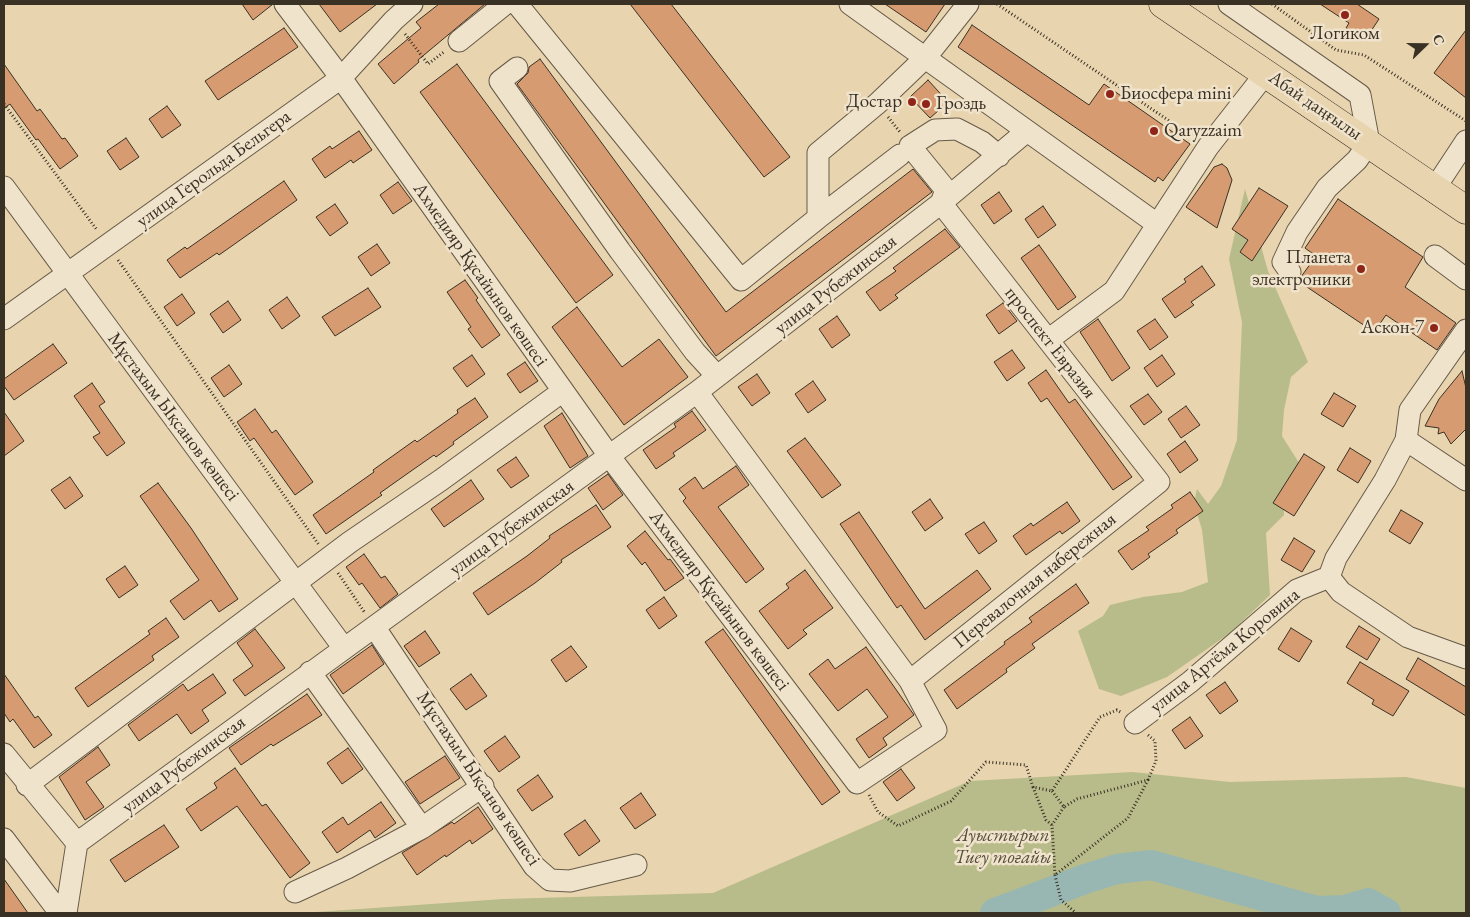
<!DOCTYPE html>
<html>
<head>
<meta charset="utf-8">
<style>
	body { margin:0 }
	#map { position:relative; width:1470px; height:917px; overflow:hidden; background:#e8d4af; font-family:"EB Garamond",serif }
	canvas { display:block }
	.frame { position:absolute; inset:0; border:5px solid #3a3125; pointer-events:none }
	.north { position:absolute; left:1400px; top:20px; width:50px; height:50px; -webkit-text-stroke:4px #f0e3cb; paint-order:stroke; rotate:68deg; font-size:14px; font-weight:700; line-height:20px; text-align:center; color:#3a3125 }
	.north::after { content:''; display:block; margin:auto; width:18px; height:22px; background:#3a3125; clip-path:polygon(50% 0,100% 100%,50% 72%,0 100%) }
</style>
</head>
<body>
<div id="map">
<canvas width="1470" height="917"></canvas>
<div class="frame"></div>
<div class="north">С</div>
</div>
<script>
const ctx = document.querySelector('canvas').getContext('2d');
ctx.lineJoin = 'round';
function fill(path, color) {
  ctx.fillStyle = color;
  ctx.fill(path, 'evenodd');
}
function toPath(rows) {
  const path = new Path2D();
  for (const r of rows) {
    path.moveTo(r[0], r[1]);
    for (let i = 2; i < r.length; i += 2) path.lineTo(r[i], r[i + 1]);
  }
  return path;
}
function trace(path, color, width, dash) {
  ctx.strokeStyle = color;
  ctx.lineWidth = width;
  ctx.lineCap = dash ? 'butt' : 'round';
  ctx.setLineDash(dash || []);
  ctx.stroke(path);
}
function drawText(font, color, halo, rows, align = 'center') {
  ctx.font = font + ' "EB Garamond",serif';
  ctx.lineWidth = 5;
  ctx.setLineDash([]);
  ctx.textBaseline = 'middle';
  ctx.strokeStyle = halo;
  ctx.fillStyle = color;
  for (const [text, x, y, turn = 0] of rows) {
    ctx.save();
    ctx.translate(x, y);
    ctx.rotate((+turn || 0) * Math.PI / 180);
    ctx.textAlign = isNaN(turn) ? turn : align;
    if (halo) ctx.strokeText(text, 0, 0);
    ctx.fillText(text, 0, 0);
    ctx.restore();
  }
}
const green = toPath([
	[1245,189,1268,271,1308,362,1291,377,1284,410,1282,436,1301,466,1283,488,1284,515,1266,533,1270,595,1230,633,1167,677,1121,696,1099,689,1078,631,1103,616,1110,605,1143,597,1182,592,1208,582,1202,530,1194,503,1197,489,1208,504,1221,486,1237,440,1242,322,1229,259],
	[1132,772,1230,782,1406,777,1466,788,1466,913,302,913,503,899,713,893,970,781]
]);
const river = toPath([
	[995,913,1085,879,1117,869,1151,865,1317,911,1345,910,1368,903,1386,913]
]);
const building = toPath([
	[242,4,273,4,253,20,242,4],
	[319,4,377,4,340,32,319,4],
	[439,4,485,4,418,60,419,62,394,84,378,64,421,28,416,22,439,4],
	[630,4,671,4,790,157,764,177,630,4],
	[885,4,945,4,926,32,885,4],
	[1320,4,1357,4,1379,19,1365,40,1346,28,1349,23,1320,4],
	[972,25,1089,105,1104,84,1190,144,1163,181,1158,177,1155,182,958,47,972,25],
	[284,28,298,47,218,100,205,81,284,28],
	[1466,30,1466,98,1434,73,1466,30],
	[540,59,726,312,913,169,932,192,716,356,517,84,528,73,529,67,540,59],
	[4,64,37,111,40,109,62,139,65,138,78,156,60,169,38,139,36,140,10,104,4,108,4,64],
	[457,64,613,275,576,303,420,92,457,64],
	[928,80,948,102,930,118,910,97,928,80],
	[167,106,181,125,162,138,149,119,167,106],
	[359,131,372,150,353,163,351,160,325,178,312,159,330,146,332,149,359,131],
	[126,138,139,157,120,170,107,151,126,138],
	[1222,164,1227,168,1232,180,1217,228,1186,207,1214,167,1222,164],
	[284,181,297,200,219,255,217,253,180,278,167,260,185,247,187,249,284,181],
	[398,182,412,201,393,214,380,195,398,182],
	[1259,188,1288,206,1252,261,1240,252,1248,240,1232,229,1259,188],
	[999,192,1012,211,994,224,981,205,999,192],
	[1338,199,1423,257,1405,287,1456,323,1437,350,1386,315,1374,332,1298,281,1316,256,1305,248,1338,199],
	[335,204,348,223,330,236,316,217,335,204],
	[1043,206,1056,225,1038,238,1025,219,1043,206],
	[945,229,960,247,895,295,898,298,880,311,866,292,896,271,893,268,945,229],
	[377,244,390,263,371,276,358,257,377,244],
	[1039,245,1076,297,1058,310,1021,258,1039,245],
	[1202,266,1215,285,1191,302,1194,305,1175,318,1162,299,1186,282,1184,279,1202,266],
	[465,280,478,298,476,300,500,335,482,348,468,329,471,327,447,292,465,280],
	[368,288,381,307,335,336,322,317,368,288],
	[182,294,195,313,177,326,164,307,182,294],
	[287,297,300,316,282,329,269,310,287,297],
	[228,301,241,320,223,333,210,314,228,301],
	[1003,303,1017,321,999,334,986,315,1003,303],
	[577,307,622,367,659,339,688,377,624,425,552,327,577,307],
	[837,316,850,335,832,348,819,329,837,316],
	[1098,319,1130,368,1112,381,1080,332,1098,319],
	[1155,319,1168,337,1150,350,1137,331,1155,319],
	[53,344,67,363,14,400,4,386,4,379,53,344],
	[1012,350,1025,368,1007,381,994,362,1012,350],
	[472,355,485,374,467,387,453,368,472,355],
	[1162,355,1175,374,1157,387,1144,368,1162,355],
	[525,362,538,381,520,393,507,374,525,362],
	[229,365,242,384,224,397,211,378,229,365],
	[1046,370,1069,403,1075,399,1132,477,1113,490,1047,398,1041,402,1028,383,1046,370],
	[1462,371,1466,388,1466,429,1451,444,1444,432,1438,434,1439,428,1425,426,1439,399,1462,371],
	[757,374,770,393,752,406,738,387,757,374],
	[813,381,826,400,808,413,795,394,813,381],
	[92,383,105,402,99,406,125,443,107,456,93,437,100,433,74,396,92,383],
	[1334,393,1356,406,1343,427,1321,414,1334,393],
	[1148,394,1162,412,1144,425,1130,406,1148,394],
	[475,398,488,417,453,442,454,444,436,457,434,455,404,476,380,493,382,495,326,534,313,515,374,472,373,470,415,440,417,442,458,413,457,410,475,398],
	[1186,406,1200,425,1181,438,1168,419,1186,406],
	[255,409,272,433,276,430,313,482,295,495,254,438,250,441,237,422,255,409],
	[692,411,706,430,673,453,675,456,656,469,643,450,676,427,674,424,692,411],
	[4,412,24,441,4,456,4,412],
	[562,413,588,456,570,468,544,426,562,413],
	[805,438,841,485,822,498,787,451,805,438],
	[1185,441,1198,460,1180,473,1167,454,1185,441],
	[1350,448,1371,461,1358,483,1337,470,1350,448],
	[1304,454,1325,467,1294,516,1273,503,1304,454],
	[516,457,529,476,511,488,497,470,516,457],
	[736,466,749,485,718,507,764,569,746,583,683,501,686,498,679,489,695,477,703,489,736,466],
	[608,474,623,495,603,510,588,488,608,474],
	[70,477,83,496,65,509,51,490,70,477],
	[471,480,484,499,444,527,431,509,471,480],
	[158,483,191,528,238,599,219,612,211,600,184,620,170,601,199,580,140,496,158,483],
	[1190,492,1203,511,1176,530,1178,533,1148,554,1150,557,1132,570,1118,551,1149,530,1146,527,1173,508,1171,505,1190,492],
	[930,499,943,518,925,531,912,512,930,499],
	[1067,502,1080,521,1062,534,1060,531,1026,555,1013,536,1031,523,1033,526,1067,502],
	[596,505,611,527,561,560,562,562,535,583,488,615,473,593,527,556,550,538,549,536,596,505],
	[1401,510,1423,523,1410,544,1389,531,1401,510],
	[859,512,925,609,977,570,991,589,925,640,901,605,897,608,840,524,859,512],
	[984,522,997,541,979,554,965,534,984,522],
	[645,531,668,560,670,559,684,578,665,591,645,562,642,565,627,546,645,531],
	[1294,538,1315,551,1302,572,1281,560,1294,538],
	[364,554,381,578,385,576,398,594,380,608,362,583,359,585,346,567,364,554],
	[125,566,138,585,119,598,106,579,125,566],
	[805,570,833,608,803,630,807,634,788,649,759,611,789,588,786,584,805,570],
	[1076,584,1089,603,1032,644,1035,648,1006,669,1007,672,957,709,944,690,1005,644,1004,642,1032,622,1029,618,1076,584],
	[664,597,677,616,659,629,646,610,664,597],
	[166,618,179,637,152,656,154,660,88,707,75,688,150,634,148,631,166,618],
	[1359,626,1380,639,1367,660,1346,647,1359,626],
	[1291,628,1312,641,1299,662,1278,649,1291,628],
	[255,629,285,668,245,696,233,680,253,666,237,643,255,629],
	[723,629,840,792,822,805,705,642,723,629],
	[425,631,440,653,419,667,404,646,425,631],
	[372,645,384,664,343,694,330,675,372,645],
	[571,646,587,667,566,682,551,660,571,646],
	[866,647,914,715,883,738,887,745,869,758,856,739,888,717,867,689,838,711,809,674,828,659,835,669,866,647],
	[1418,658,1466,687,1466,716,1406,679,1418,658],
	[1360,662,1409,691,1393,716,1372,704,1374,700,1347,683,1360,662],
	[4,674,35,718,38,716,52,735,34,748,13,719,10,722,4,713,4,674],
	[213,674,226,693,202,710,209,721,191,734,177,714,139,741,128,725,183,684,188,691,213,674],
	[471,674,487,696,466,710,450,689,471,674],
	[1225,682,1238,701,1220,714,1206,695,1225,682],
	[307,694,322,715,273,746,271,744,241,765,229,748,307,694],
	[1190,717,1203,736,1185,749,1172,730,1190,717],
	[505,736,520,757,499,772,484,751,505,736],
	[98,747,110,765,86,782,104,807,85,820,59,777,98,747],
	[348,748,363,769,342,784,327,763,348,748],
	[445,756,460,778,420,804,405,782,445,756],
	[235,768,262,806,266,804,310,863,290,878,237,806,201,831,186,809,217,788,214,783,235,768],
	[901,769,915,788,897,801,883,782,901,769],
	[538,775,553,797,532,811,517,790,538,775],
	[641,793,656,815,635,829,620,808,641,793],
	[381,802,396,823,375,838,370,830,337,853,322,832,343,817,348,825,381,802],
	[478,807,493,829,472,844,470,840,446,857,445,855,417,875,402,853,452,822,454,824,478,807],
	[585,820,600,841,579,856,564,834,585,820],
	[164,825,179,847,125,882,110,860,164,825],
	[4,879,28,913,4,913,4,879]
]);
const path = toPath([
	[997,4,1193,137],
	[1272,4,1336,50,1364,55,1466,121],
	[405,34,428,64,445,51],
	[4,104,97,230],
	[888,117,900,132],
	[118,260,319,545],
	[338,573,365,613],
	[1148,735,1155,741,1156,761,1148,780],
	[1033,787,1046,820,1052,825],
	[1052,791,1064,807,1077,799,1148,780,1128,818,1055,875,1052,825,1064,807],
	[869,795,878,812,898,826,951,801,986,762,1026,765,1033,787,1052,791,1100,717,1117,710,1122,713],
	[1055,875,1061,900,1076,913]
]);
const minor = toPath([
	[285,4,341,78,610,457,857,783,936,730,910,681,697,392],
	[517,4,741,280,818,218,818,153,878,103,926,57,968,4],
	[850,4,1157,224],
	[1229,4,1360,95,1369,143,1357,160,1327,188,1297,232,1283,262,1290,272],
	[459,41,505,4],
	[517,68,500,81,620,251,695,352,717,376],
	[4,187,343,647],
	[1435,188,1466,141],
	[941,203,946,190,910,146,935,130,957,129,982,142,999,156],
	[818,218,900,155],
	[1435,256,1466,279],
	[4,319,341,78,394,20,412,4],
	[1048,340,1114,291,1208,147,1266,73],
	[1406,440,1466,480],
	[1329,577,1341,592,1408,637,1466,658],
	[375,628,534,866,550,880,570,881,636,865],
	[310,672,422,828],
	[910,681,1159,482,941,203],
	[1135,723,1190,682,1297,590,1329,577,1336,558,1385,480,1406,440,1410,410,1466,330],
	[4,754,77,843,66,913],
	[27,785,350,542,441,480,563,391],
	[4,839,60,913],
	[77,843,697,392,941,203,1027,131],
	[295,892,347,868,422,828,483,786]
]);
const major = toPath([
	[1163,4,1466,210]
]);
const markers = [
	[1345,15,5,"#8f2418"],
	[1110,94,5,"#8f2418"],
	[912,102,5,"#8f2418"],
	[926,104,5,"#8f2418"],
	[1154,131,5,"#8f2418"],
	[1361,269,5,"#8f2418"],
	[1434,328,5,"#8f2418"]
];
const poiNames = [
	["Логиком",1345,34,"center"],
	["Биосфера mini",1120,94],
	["Достар",902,102,"right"],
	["Гроздь",936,104],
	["Qaryzzaim",1164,131],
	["Планета",1351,258,"right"],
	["электроники",1351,280,"right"],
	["Аскон-7",1424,328,"right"]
];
const streetNames = [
	["Абай даңғылы",1315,106,34],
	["улица Герольда Бельгера",214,169,-36],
	["Ахмедияр Құсайынов көшесі",480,275,55],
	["улица Рубежинская",836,285,-38],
	["проспект Евразия",1050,343,52],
	["Мұстахым Ықсанов көшесі",173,417,53],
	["улица Рубежинская",512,528,-36],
	["Перевалочная набережная",1035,581,-39],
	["Ахмедияр Құсайынов көшесі",719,601,53],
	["улица Артёма Коровина",1225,651,-39],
	["улица Рубежинская",184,765,-37],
	["Мұстахым Ықсанов көшесі",478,779,56]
];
const parkNames = [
	["Ауыстырып",1003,836],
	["Тиеу тоғайы",1003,858]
];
fill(green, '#b8bc8a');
trace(river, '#98b7b2', 30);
fill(building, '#d79b71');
trace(building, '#3a3125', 1);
trace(minor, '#665a48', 23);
trace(major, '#3a3125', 29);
trace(path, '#3a3125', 3, [1, 2.5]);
trace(minor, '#f0e3cb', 21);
trace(major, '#e8d4af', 28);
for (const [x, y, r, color] of markers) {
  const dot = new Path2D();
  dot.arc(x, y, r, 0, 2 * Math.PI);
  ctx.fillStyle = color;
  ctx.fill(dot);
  trace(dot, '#f0e3cb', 2);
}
drawText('19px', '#3a3125', '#f0e3cb', poiNames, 'left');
drawText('19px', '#3a3125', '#f0e3cb', streetNames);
drawText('italic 19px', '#534d39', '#f0e3cb', parkNames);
</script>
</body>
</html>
